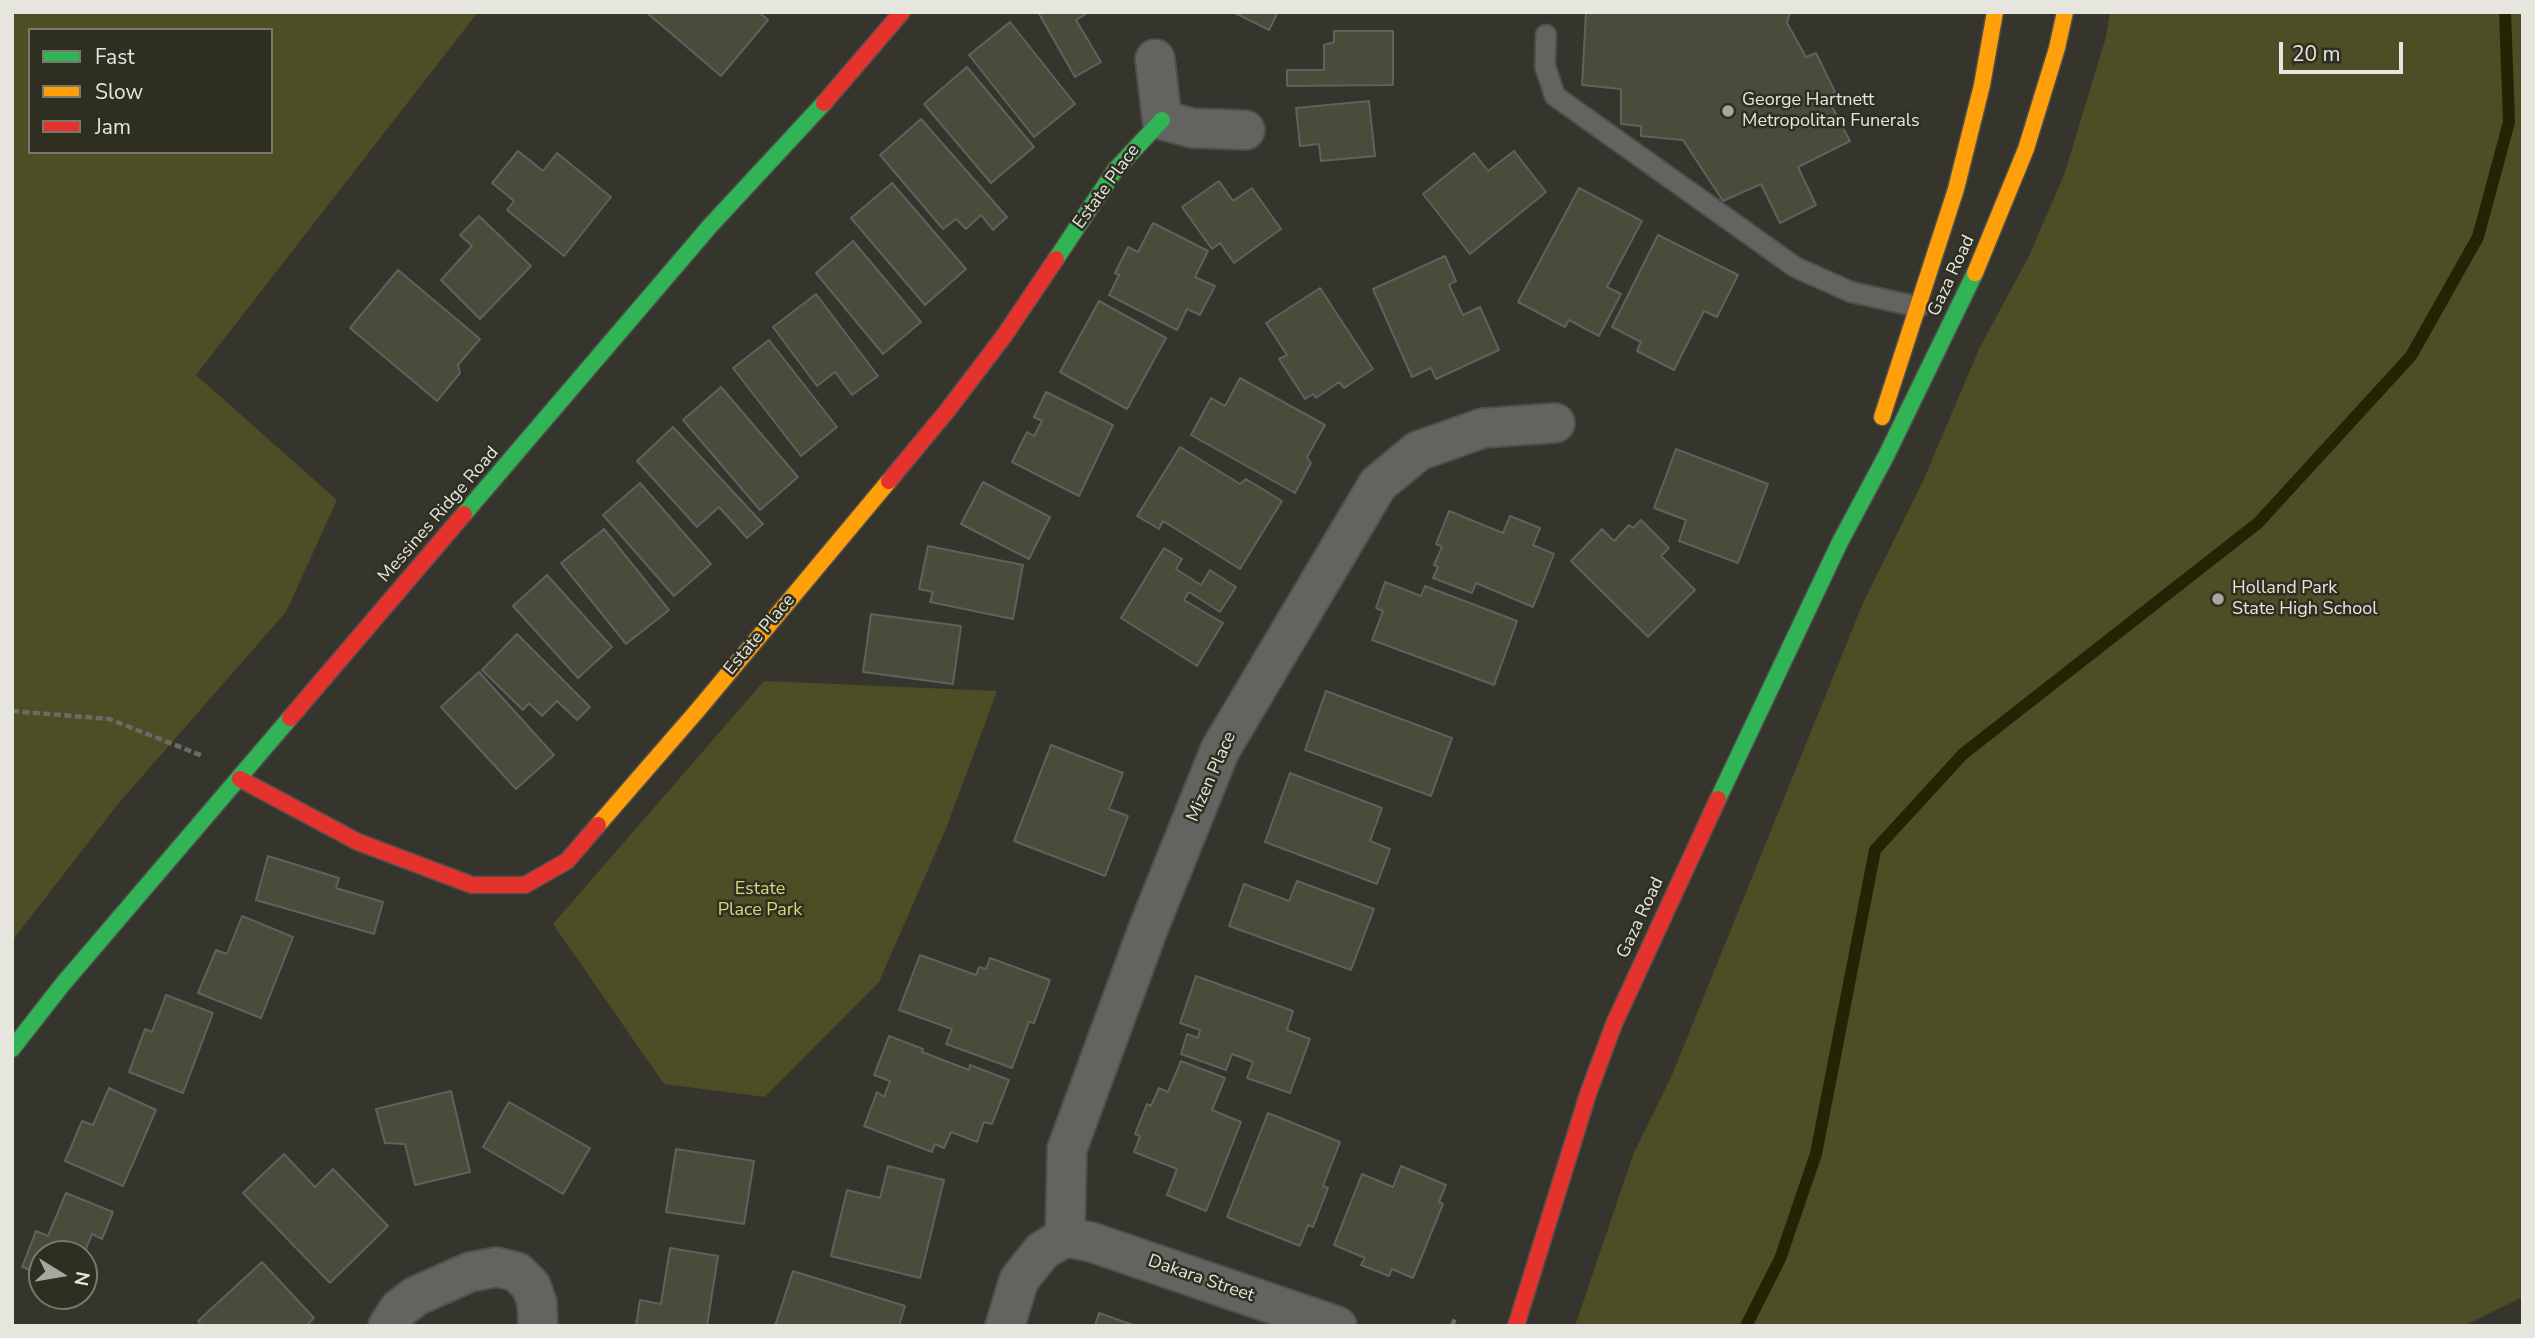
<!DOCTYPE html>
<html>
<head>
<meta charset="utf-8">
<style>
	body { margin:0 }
	#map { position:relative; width:2535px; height:1338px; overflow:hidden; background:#35352e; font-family:"Nunito Sans",sans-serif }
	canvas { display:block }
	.frame { position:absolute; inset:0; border:14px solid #e6e6de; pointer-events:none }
	.legend { position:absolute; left:28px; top:28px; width:245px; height:126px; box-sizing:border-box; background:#2e2e21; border:2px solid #78786d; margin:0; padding:9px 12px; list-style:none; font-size:21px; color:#e6e6de }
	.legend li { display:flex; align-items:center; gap:14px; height:35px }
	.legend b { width:35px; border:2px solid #78786d }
	.north { position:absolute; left:28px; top:1240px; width:70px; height:70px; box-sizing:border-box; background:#2e2e21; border:2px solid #78786d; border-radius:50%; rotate:101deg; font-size:19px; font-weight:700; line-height:28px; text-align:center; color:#e6e6de }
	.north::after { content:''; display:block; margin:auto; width:24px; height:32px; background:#a8a8a0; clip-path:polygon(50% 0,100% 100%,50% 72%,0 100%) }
	.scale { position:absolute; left:2279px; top:42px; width:124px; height:32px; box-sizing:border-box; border:4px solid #e6e6de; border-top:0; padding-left:9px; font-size:21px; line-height:24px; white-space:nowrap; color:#e6e6de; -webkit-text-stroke:5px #2e2e21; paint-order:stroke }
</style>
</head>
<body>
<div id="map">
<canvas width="2535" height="1338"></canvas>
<div class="frame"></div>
<ul class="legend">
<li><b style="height:9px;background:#30b455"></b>Fast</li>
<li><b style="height:9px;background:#ff9f0a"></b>Slow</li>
<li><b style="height:9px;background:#e5322d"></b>Jam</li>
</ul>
<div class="north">N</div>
<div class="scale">20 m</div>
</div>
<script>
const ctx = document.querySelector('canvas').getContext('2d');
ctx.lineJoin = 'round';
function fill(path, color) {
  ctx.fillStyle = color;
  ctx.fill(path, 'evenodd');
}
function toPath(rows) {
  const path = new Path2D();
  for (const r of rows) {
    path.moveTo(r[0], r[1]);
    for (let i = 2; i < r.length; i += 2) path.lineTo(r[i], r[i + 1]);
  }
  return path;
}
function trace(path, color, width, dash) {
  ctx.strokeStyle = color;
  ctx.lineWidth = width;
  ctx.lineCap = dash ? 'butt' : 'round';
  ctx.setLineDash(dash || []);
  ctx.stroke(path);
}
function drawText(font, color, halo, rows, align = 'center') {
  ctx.font = font + ' "Nunito Sans",sans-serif';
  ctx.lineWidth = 5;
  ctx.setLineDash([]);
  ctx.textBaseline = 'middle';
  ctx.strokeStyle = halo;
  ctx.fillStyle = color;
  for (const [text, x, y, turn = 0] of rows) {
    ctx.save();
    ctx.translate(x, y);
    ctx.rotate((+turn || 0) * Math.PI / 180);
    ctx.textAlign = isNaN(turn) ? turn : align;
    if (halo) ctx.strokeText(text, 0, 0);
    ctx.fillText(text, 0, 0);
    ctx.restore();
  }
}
const green = toPath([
	[12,12,478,12,196,375,337,500,286,612,118,804,12,941],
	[30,30,271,30,271,152,30,152],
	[2110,12,2523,12,2523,1297,2463,1326,1575,1326,1633,1155,1672,1075,1863,603,1923,481,1980,347,2028,258,2064,175,2106,37],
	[764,681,997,691,947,826,879,982,765,1097,664,1084,553,924]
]);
const stream = toPath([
	[1746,1326,1780,1259,1816,1154,1875,850,1963,754,2258,523,2411,356,2478,237,2509,122,2505,12]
]);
const building = toPath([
	[646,12,759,12,768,20,721,76,646,12],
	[1038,12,1089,12,1076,20,1101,62,1075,77,1038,12],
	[1233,12,1278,12,1269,30,1233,12],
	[1586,12,1790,12,1787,23,1806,57,1816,53,1835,92,1827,97,1850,141,1798,167,1816,205,1780,223,1761,184,1723,201,1683,140,1641,136,1641,126,1621,124,1621,89,1582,85,1586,12],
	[1010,22,1075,104,1034,137,969,55,1010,22],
	[1334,31,1393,31,1393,85,1287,86,1287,70,1324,70,1324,45,1334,42,1334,31],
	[967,67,1034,147,991,183,924,104,967,67],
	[1369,101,1375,156,1321,161,1319,144,1300,146,1296,108,1369,101],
	[921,119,1007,217,993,230,981,215,966,229,956,219,943,229,880,155,921,119],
	[518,151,543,171,557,153,611,197,564,256,507,210,514,201,492,183,518,151],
	[1514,151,1546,192,1470,254,1423,194,1474,153,1488,171,1514,151],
	[1219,181,1233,201,1252,188,1281,229,1234,263,1220,243,1212,249,1182,207,1219,181],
	[892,183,966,269,925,305,851,218,892,183],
	[1579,188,1642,221,1607,287,1621,294,1599,336,1569,320,1565,327,1518,302,1579,188],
	[479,216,531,266,480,319,441,280,472,246,460,235,479,216],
	[1153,223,1208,251,1195,277,1215,286,1200,315,1187,309,1177,330,1109,295,1119,275,1115,273,1128,247,1138,252,1153,223],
	[1658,235,1738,275,1717,317,1704,311,1674,370,1637,351,1641,342,1612,327,1658,235],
	[853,241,921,322,883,354,816,273,853,241],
	[1445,256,1456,281,1449,285,1463,315,1480,307,1499,350,1436,379,1431,368,1412,377,1373,289,1445,256],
	[398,270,480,339,458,365,460,373,437,401,350,328,398,270],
	[1320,288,1373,369,1344,388,1339,382,1316,398,1313,394,1305,399,1279,359,1287,355,1266,323,1320,288],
	[816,294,878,376,852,395,835,372,817,386,773,327,816,294],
	[1099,301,1166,338,1127,409,1060,372,1099,301],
	[769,340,837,427,801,456,733,368,769,340],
	[1240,378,1325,425,1307,457,1311,463,1295,493,1191,435,1211,398,1225,406,1240,378],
	[721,387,798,477,760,510,683,420,721,387],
	[1046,392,1113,425,1079,496,1012,462,1027,432,1034,436,1042,421,1034,417,1046,392],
	[673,427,763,524,747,538,719,507,697,527,637,461,673,427],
	[1180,447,1240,484,1246,479,1282,501,1240,569,1163,521,1159,529,1137,516,1180,447],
	[1676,449,1768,484,1738,563,1679,541,1686,520,1654,508,1676,449],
	[983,482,1050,517,1029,559,961,524,983,482],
	[640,483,711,564,674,596,603,515,640,483],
	[1449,511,1503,533,1510,516,1540,528,1533,545,1554,554,1533,607,1476,583,1472,593,1433,578,1438,567,1434,565,1442,547,1436,544,1449,511],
	[1641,520,1669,548,1661,556,1695,590,1648,637,1571,561,1602,529,1614,541,1629,525,1633,528,1641,520],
	[604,529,669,610,626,644,561,563,604,529],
	[928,546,1023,565,1013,619,930,602,933,592,919,589,928,546],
	[1164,548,1182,559,1176,569,1201,585,1210,570,1236,587,1220,612,1189,592,1184,600,1223,623,1197,666,1121,618,1164,548],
	[547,575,612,647,578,678,513,606,547,575],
	[1385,582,1421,596,1425,586,1517,621,1494,685,1372,640,1383,611,1376,608,1385,582],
	[871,614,961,626,953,684,863,672,871,614],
	[517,634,590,707,577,720,557,701,542,716,529,703,523,710,482,670,517,634],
	[479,672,554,755,516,789,441,707,479,672],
	[1326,691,1452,738,1431,796,1305,750,1326,691],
	[1051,745,1123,773,1109,809,1128,816,1105,876,1014,841,1051,745],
	[1290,773,1382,808,1370,841,1390,849,1377,884,1265,842,1290,773],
	[268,856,339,878,336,888,383,902,374,934,256,900,268,856],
	[1297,881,1374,909,1351,970,1229,926,1244,884,1289,901,1297,881],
	[242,916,293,937,261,1018,198,993,216,950,227,954,242,916],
	[920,955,976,975,979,967,986,969,990,958,1050,980,1034,1023,1029,1022,1012,1068,946,1044,952,1029,899,1010,920,955],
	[1196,976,1293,1011,1287,1030,1310,1039,1290,1093,1247,1078,1253,1062,1232,1054,1226,1070,1181,1054,1187,1034,1198,1038,1200,1030,1180,1023,1196,976],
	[166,995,213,1013,183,1093,129,1072,145,1029,152,1032,166,995],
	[889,1036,923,1049,922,1052,969,1070,970,1065,1009,1080,992,1124,984,1122,977,1142,951,1132,944,1148,935,1144,932,1152,864,1126,877,1092,884,1097,890,1081,874,1075,889,1036],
	[1181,1061,1225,1078,1212,1110,1241,1122,1206,1211,1167,1195,1177,1169,1134,1152,1140,1136,1135,1134,1147,1104,1151,1106,1159,1088,1168,1092,1181,1061],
	[109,1088,156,1110,123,1186,65,1161,82,1121,93,1125,109,1088],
	[451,1091,470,1172,415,1185,405,1144,385,1143,376,1109,451,1091],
	[509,1102,590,1148,563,1194,483,1147,509,1102],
	[1268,1113,1340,1142,1323,1186,1328,1188,1313,1227,1308,1225,1300,1246,1227,1217,1268,1113],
	[676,1149,754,1161,744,1224,666,1212,676,1149],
	[284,1154,315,1187,333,1169,388,1226,330,1283,243,1193,284,1154],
	[888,1166,944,1180,920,1278,831,1256,847,1190,880,1198,888,1166],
	[1401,1166,1446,1185,1439,1202,1443,1204,1413,1278,1392,1269,1389,1276,1361,1265,1365,1258,1334,1245,1362,1174,1393,1187,1401,1166],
	[66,1193,113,1212,102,1239,92,1234,84,1254,42,1254,42,1275,22,1267,36,1231,48,1236,66,1193],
	[670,1248,718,1256,707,1326,636,1326,640,1300,661,1304,670,1248],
	[262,1262,314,1318,306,1326,202,1326,198,1321,262,1262],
	[793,1271,905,1306,899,1326,775,1326,793,1271],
	[1099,1313,1136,1326,1095,1326,1099,1313]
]);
const path = toPath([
	[12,711,109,719,203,756],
	[1452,1326,1456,1316]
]);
const lane = toPath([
	[1546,35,1545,66,1555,96,1795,267,1851,292,1919,307]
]);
const street = toPath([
	[1155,59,1162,120,1192,128,1245,130],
	[1065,1237,1067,1149,1148,929,1220,750,1378,484,1418,451,1483,428,1555,423],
	[1065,1237,1091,1242,1337,1326],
	[388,1326,399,1309,416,1296,470,1272,497,1267,517,1272,531,1286,537,1303,538,1326],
	[1005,1326,1019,1280,1042,1251,1065,1237]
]);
const fast = toPath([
	[1056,259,1116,169,1162,120],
	[464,514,710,226,824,103],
	[1718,799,1840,542,1886,456,1975,273],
	[12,1049,62,985,290,718]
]);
const slow = toPath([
	[1975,273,2026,149,2057,48,2065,12],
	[1882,417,1956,189,1982,85,1995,12],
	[598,825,697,711,889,481]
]);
const jam = toPath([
	[824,103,902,12],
	[889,481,947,411,1004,336,1056,259],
	[290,718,464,514],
	[240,779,358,842,472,885,525,885,567,861,598,825],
	[1516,1326,1588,1094,1614,1024,1718,799]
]);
const markers = [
	[1728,111,7,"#a8a8a0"],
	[2218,599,7,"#a8a8a0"]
];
const poiNames = [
	["George Hartnett",1742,101],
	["Metropolitan Funerals",1742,122],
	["Holland Park",2232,589],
	["State High School",2232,610]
];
const streetNames = [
	["Estate Place",1107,187,-54],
	["Gaza Road",1952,276,-65],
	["Messines Ridge Road",439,515,-49],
	["Estate Place",760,635,-50],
	["Mizen Place",1212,777,-66],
	["Gaza Road",1641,918,-65],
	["Dakara Street",1201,1279,19]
];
const parkNames = [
	["Estate",760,890],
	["Place Park",760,911]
];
fill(green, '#4d4d26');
trace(stream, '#242405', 12);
fill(building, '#4b4b3c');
trace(building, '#60615b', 2);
trace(lane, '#50504b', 23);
trace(street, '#50504b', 42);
trace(fast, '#50504b', 19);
trace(slow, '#50504b', 19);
trace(jam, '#50504b', 19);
trace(path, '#6a6a67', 4.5, [7, 3.5]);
trace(lane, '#636360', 19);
trace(street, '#636360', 38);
trace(fast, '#30b455', 16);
trace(slow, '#ff9f0a', 16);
trace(jam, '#e5322d', 16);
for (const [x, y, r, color] of markers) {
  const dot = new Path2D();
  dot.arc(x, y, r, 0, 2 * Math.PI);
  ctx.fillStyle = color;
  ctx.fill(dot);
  trace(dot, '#2e2e21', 2.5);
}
drawText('18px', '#e6e6de', '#2e2e21', poiNames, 'left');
drawText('18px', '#e6e6de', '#2e2e21', streetNames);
drawText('18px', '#d7d77b', '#2e2e21', parkNames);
</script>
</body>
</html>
